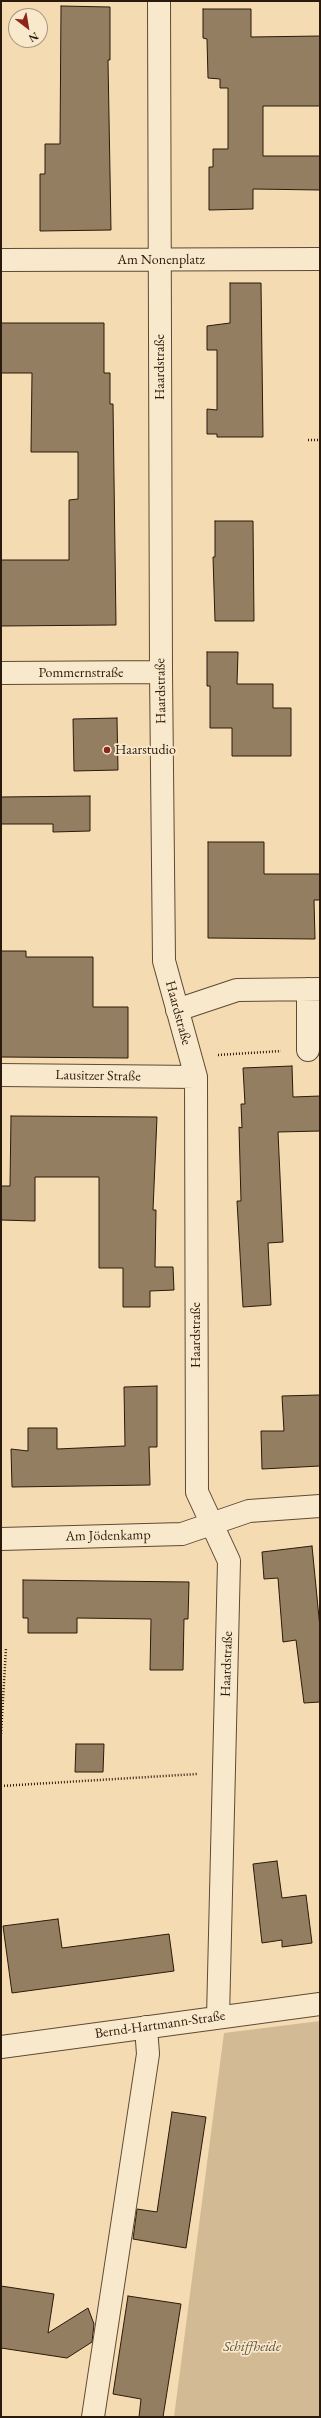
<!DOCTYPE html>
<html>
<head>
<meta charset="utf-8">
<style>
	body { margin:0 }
	#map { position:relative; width:321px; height:2418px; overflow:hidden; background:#f5dbb1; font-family:"EB Garamond",serif }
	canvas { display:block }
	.frame { position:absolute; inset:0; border:2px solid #2a1a0b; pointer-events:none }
	.north { position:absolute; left:8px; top:8px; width:40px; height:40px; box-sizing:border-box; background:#f8e8cc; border:1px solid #a6967f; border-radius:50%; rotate:149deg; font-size:11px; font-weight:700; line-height:16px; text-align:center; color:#2a1a0b }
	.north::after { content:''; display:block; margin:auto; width:14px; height:18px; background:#8f2418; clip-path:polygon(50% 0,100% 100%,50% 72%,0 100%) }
</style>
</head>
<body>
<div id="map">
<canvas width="321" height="2418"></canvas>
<div class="frame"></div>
<div class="north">N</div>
</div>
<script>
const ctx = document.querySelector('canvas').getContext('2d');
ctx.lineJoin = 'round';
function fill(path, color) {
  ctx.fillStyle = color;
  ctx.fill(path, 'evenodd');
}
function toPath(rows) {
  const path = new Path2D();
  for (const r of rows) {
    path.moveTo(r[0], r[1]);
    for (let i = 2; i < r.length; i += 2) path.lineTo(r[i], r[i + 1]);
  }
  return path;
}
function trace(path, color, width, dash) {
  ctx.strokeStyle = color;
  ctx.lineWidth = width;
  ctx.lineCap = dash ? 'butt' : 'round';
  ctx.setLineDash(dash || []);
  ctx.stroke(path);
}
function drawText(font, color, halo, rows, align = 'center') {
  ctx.font = font + ' "EB Garamond",serif';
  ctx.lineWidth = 3.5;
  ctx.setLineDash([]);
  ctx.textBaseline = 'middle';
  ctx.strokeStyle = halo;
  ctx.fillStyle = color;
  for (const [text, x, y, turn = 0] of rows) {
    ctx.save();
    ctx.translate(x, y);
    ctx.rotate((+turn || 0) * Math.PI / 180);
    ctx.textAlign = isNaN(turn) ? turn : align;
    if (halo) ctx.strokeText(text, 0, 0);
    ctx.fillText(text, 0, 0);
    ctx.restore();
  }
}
const green = toPath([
	[320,2021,320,2417,174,2417,224,2033]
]);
const building = toPath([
	[61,6,110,7,110,60,108,60,111,230,40,231,40,174,45,174,45,144,60,144,61,6],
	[203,9,251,9,251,37,320,36,320,106,263,106,263,156,320,156,320,190,253,189,253,209,209,210,209,167,213,167,213,149,228,149,228,88,220,88,220,79,208,78,207,39,203,38,203,9],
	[230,283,261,283,263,437,217,437,217,434,207,434,207,409,217,410,217,350,207,350,207,326,230,323,230,283],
	[1,323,104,323,104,373,110,373,110,404,113,404,116,625,1,626,1,560,69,560,69,500,78,499,78,452,31,452,32,373,1,373,1,323],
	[215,521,253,521,254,621,215,621,213,557,215,557,215,521],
	[207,652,238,652,237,684,273,684,273,708,291,708,291,756,232,756,232,728,210,728,210,686,207,686,207,652],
	[117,718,118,770,74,771,73,719,117,718],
	[90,796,90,831,53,832,53,824,1,824,1,797,90,796],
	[208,842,264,842,264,874,320,874,320,900,314,900,315,939,208,938,208,842],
	[1,951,26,951,26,957,93,957,93,1007,128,1007,128,1058,1,1057,1,951],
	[292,1066,293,1097,320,1096,320,1131,278,1132,283,1242,268,1243,271,1305,243,1307,237,1201,241,1201,239,1127,242,1128,241,1104,245,1104,243,1068,292,1066],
	[11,1116,157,1117,153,1210,156,1210,155,1267,173,1267,174,1290,150,1291,150,1307,123,1307,123,1268,99,1268,99,1177,35,1177,35,1221,1,1220,1,1186,10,1186,11,1116],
	[157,1386,157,1447,149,1447,150,1485,12,1487,11,1449,28,1451,28,1428,57,1428,57,1449,125,1446,124,1387,157,1386],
	[320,1395,320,1466,262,1469,261,1431,284,1431,282,1396,320,1395],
	[312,1546,320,1628,320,1702,304,1703,296,1640,283,1642,278,1578,264,1579,262,1552,312,1546],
	[23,1580,189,1582,188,1619,184,1619,183,1670,150,1670,151,1619,77,1618,77,1633,28,1633,28,1618,23,1618,23,1580],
	[76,1744,104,1744,103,1772,75,1772,76,1744],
	[277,1861,282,1898,306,1895,312,1943,282,1947,282,1940,262,1943,253,1864,277,1861],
	[58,1919,62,1948,169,1934,174,1971,12,1993,3,1926,58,1919],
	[172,2112,206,2117,186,2248,133,2239,137,2209,157,2212,172,2112],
	[1,2286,54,2294,48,2333,88,2308,94,2324,92,2342,67,2358,1,2348,1,2286],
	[128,2296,181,2304,163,2417,139,2417,141,2399,113,2394,128,2296]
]);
const path = toPath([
	[308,440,320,440],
	[218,1055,281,1051],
	[1,1734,6,1648],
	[1,1786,197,1774]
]);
const minor = toPath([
	[159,1,161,672,164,961,196,1077,197,1492,229,1561,218,2017],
	[1,260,320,259],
	[1,673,161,672],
	[308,989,308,1050],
	[177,1010,237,990,320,989],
	[1,1075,196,1077],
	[1,1539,182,1534,249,1511,320,1506],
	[1,2047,320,2004],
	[93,2417,148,2054,146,2027]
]);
const markers = [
	[107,750,4,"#8f2418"]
];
const streetNames = [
	["Am Nonenplatz",161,260],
	["Haardstraße",160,367,-90],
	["Pommernstraße",81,673],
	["Haardstraße",161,691,-91],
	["Haardstraße",178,1013,75],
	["Lausitzer Straße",98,1076,1],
	["Haardstraße",196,1335,-90],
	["Am Jödenkamp",108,1536,-1],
	["Haardstraße",227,1664,-88],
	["Bernd-Hartmann-Straße",160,2025,-8]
];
const poiNames = [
	["Haarstudio",115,750]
];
const parkNames = [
	["Schiffheide",252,2347]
];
fill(green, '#d2ba95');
fill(building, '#947e61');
trace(building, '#2a1a0b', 1);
trace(minor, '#5d4a34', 24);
trace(path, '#2a1a0b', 2.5, [1, 2]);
trace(minor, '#f8e8cc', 22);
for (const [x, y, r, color] of markers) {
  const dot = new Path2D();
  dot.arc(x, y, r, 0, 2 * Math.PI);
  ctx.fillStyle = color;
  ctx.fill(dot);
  trace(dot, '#f8e8cc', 1.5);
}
drawText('14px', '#2a1a0b', '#f8e8cc', streetNames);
drawText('14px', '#2a1a0b', '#f8e8cc', poiNames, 'left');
drawText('italic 14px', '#5c4a34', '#f8e8cc', parkNames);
</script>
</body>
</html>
